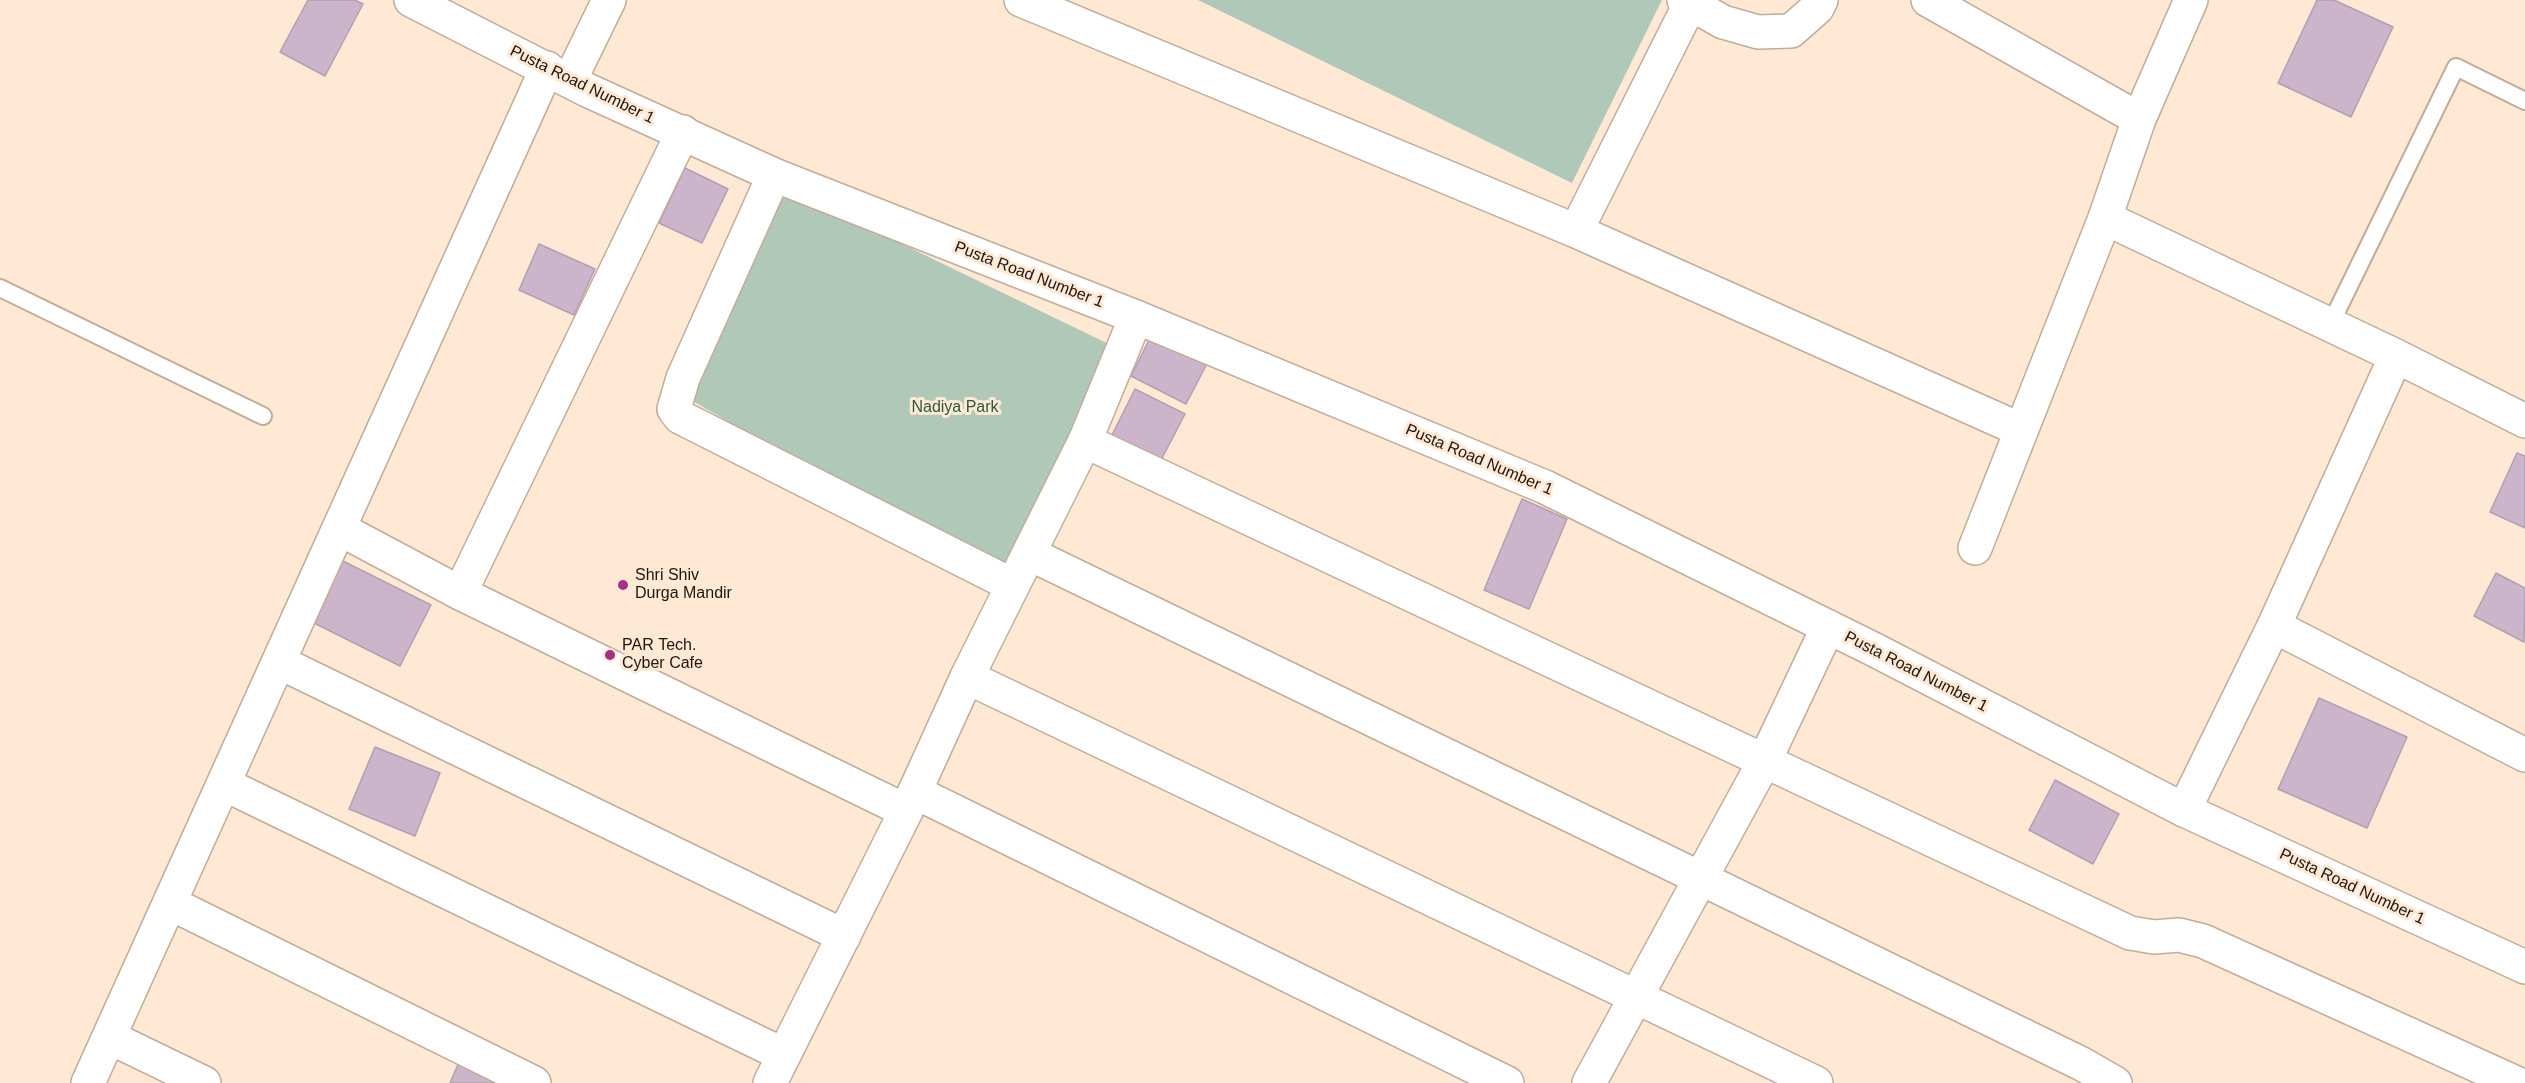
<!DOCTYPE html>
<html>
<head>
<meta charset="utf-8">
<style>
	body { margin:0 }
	canvas { display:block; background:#ffe9d5 }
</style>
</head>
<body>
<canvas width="2525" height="1083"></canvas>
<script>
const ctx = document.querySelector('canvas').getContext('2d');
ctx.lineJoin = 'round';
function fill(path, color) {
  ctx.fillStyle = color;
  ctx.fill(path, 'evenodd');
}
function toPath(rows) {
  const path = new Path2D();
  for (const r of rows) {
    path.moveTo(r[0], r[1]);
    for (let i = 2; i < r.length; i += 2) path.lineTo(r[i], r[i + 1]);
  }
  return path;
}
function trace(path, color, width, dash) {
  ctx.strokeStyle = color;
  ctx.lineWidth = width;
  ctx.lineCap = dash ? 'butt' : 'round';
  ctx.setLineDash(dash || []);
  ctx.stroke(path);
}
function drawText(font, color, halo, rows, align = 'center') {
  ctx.font = font + ' Helvetica,sans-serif';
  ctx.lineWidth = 6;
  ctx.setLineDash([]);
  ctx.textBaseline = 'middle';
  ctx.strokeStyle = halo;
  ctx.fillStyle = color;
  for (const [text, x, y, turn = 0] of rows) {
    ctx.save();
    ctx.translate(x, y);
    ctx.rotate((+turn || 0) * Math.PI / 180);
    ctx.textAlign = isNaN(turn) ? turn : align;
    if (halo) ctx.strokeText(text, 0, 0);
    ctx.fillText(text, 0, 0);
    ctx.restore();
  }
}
const green = toPath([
	[1198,0,1662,0,1572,183],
	[782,186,1119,349,1012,585,677,392]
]);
const building = toPath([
	[308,0,355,0,363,4,325,76,280,52,308,0],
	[2317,0,2334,0,2393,27,2351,117,2278,83,2317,0],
	[685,168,728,189,702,243,659,223,685,168],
	[539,244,595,269,574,315,519,290,539,244],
	[1154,330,1210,358,1186,404,1131,376,1154,330],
	[1135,389,1185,414,1158,466,1109,441,1135,389],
	[2517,453,2525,456,2525,528,2490,512,2517,453],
	[1522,499,1567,519,1529,609,1484,590,1522,499],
	[343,561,431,605,400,666,312,622,343,561],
	[2496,573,2525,588,2524,642,2474,616,2496,573],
	[2319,698,2407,737,2367,828,2278,789,2319,698],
	[375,747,440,773,415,836,349,809,375,747],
	[2055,780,2119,814,2093,864,2029,830,2055,780],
	[462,1055,506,1083,450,1083,462,1055]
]);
const lane = toPath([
	[0,288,263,416],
	[2330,325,2456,67,2525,101]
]);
const street = toPath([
	[1021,0,1576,231,2021,430],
	[1684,0,1723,22,1758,32,1791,31,1817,8,1821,0],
	[1928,0,2139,119],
	[570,80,609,0],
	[774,175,683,378,674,409,680,417,1012,585],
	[2105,218,2396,356],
	[1576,231,1692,0],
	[1085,441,2130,933,2154,937,2179,935,2203,941,2516,1083],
	[340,529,460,593,906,811],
	[1975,548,2105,218,2139,119,2191,0],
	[1030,554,1702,879,2082,1064,2115,1083],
	[460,593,683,132],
	[2274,626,2525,755],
	[279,662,844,936],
	[967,677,1816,1083],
	[224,784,784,1055],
	[915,792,1507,1083],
	[2184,810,2274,626,2396,356,2525,421],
	[170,903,534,1083],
	[109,1037,204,1083],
	[88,1083,547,68],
	[1589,1083,1764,762,1828,627]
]);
const secondary = toPath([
	[411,0,587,90,774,175,1136,317,1545,487,1873,649,2184,810,2525,967],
	[770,1083,906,811,967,677,1085,441,1136,317]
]);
const markers = [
	[623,585,6,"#a63089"],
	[610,655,6,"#a63089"]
];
const streetNames = [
	["Pusta Road Number 1",582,85,26],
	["Pusta Road Number 1",1029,275,21],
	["Pusta Road Number 1",1479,460,23],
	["Pusta Road Number 1",1916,672,27],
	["Pusta Road Number 1",2352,887,25]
];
const parkNames = [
	["Nadiya Park",955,408]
];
const poiNames = [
	["Shri Shiv",635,576],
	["Durga Mandir",635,594],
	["PAR Tech.",622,646],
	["Cyber Cafe",622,664]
];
fill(green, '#b0c8b7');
fill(building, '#ccb4cb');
trace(building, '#b39fb2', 1.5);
trace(lane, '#c1ac99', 20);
trace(street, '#c1ac99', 36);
trace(secondary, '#c1ac99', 36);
trace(lane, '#fff', 16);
trace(street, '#fff', 33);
trace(secondary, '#fff', 33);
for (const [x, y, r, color] of markers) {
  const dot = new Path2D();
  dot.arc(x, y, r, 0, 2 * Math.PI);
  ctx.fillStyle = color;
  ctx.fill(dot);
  trace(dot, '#ffe9d5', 2);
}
drawText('16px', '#1e160f', '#ffe9d5', streetNames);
drawText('16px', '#2b593c', '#ffe9d5', parkNames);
drawText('16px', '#1e160f', '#ffe9d5', poiNames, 'left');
</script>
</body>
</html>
